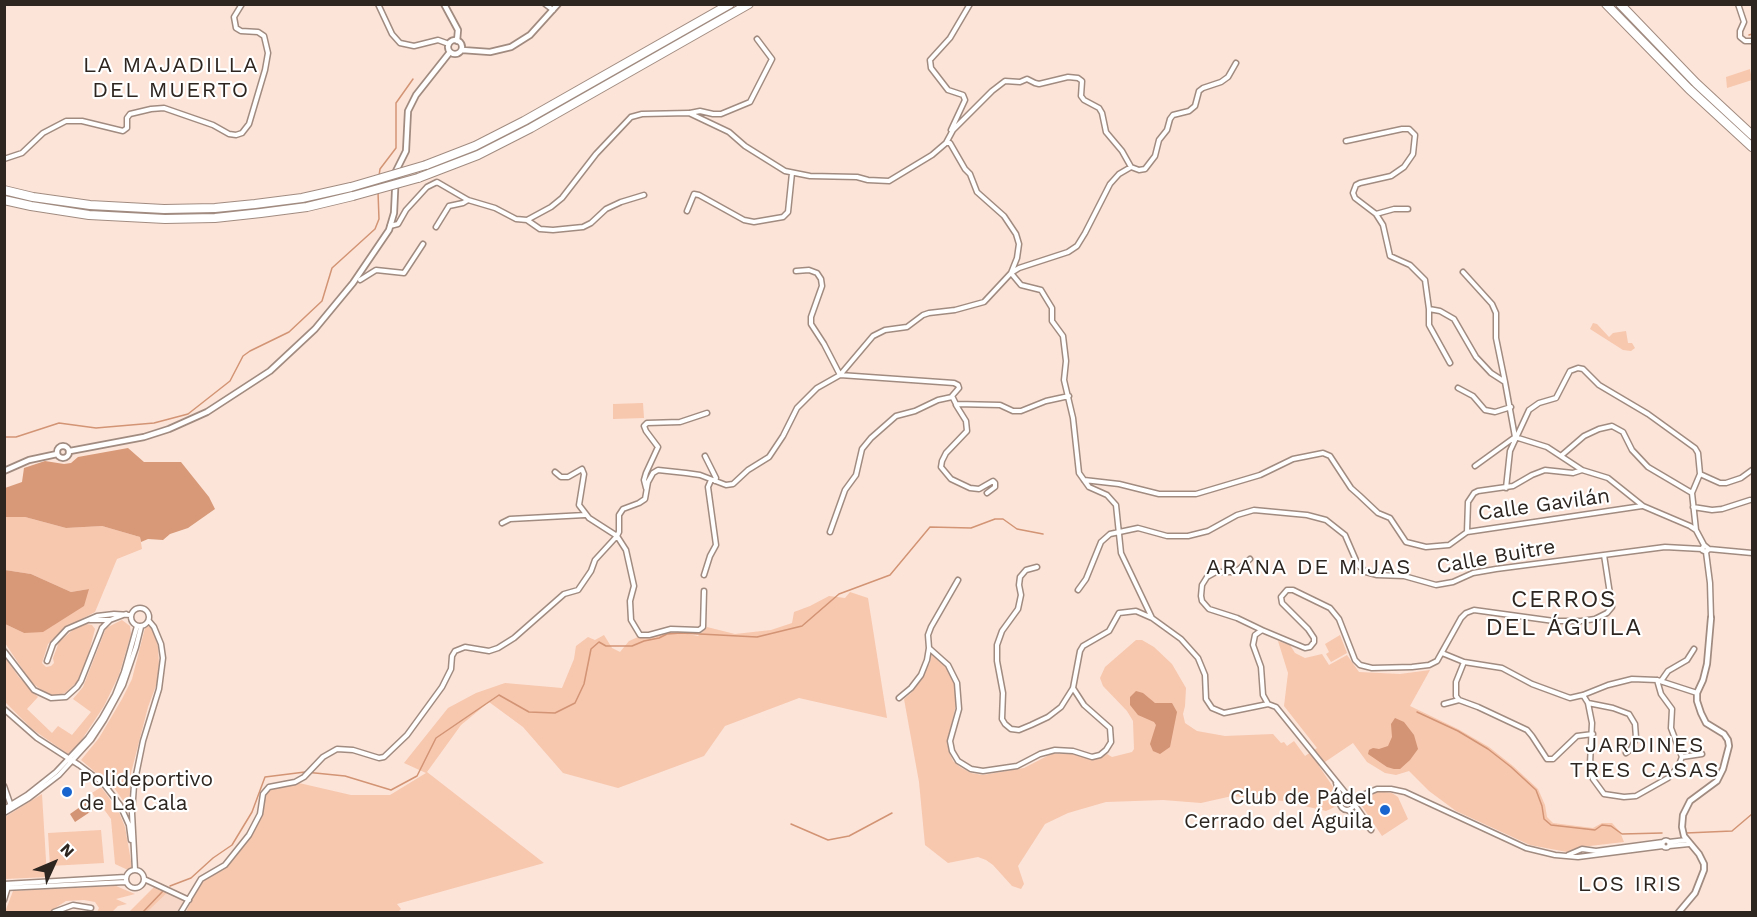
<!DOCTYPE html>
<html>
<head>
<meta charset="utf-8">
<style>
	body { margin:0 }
	#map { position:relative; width:1757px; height:917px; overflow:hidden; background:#fce4d8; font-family:"Work Sans",sans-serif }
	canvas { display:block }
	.frame { position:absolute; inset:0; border:6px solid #2d2520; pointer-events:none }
	.north { position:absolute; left:24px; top:833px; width:60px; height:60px; -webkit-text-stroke:4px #fff; paint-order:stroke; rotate:46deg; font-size:16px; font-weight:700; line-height:24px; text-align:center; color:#2d2520 }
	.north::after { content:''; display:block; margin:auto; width:21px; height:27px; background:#2d2520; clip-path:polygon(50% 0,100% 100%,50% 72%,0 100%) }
</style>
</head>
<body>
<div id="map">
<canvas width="1757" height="917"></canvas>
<div class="frame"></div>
<div class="north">N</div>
</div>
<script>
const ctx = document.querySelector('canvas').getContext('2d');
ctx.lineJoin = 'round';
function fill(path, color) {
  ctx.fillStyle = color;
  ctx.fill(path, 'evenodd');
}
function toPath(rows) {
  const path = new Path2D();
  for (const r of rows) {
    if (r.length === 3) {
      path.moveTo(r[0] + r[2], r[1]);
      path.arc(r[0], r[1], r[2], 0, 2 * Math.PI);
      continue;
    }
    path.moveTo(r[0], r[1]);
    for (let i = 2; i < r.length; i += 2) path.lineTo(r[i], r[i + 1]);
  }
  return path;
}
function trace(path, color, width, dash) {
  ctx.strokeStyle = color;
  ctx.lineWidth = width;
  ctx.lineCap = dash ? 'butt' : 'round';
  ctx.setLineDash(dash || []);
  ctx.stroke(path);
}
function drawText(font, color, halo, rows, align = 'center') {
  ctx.font = font + ' "Work Sans",sans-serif';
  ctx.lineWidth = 4.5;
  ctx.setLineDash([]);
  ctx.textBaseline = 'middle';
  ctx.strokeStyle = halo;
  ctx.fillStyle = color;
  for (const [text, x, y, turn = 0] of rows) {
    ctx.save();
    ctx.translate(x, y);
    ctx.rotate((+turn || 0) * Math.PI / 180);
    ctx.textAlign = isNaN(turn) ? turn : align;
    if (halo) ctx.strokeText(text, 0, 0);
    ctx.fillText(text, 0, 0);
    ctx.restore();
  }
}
const built = toPath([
	[168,892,185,902,178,912,147,912]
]);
const green = toPath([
	[1750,69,1752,80,1727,88,1726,77],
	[1593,323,1597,324,1609,337,1613,333,1626,331,1628,343,1632,343,1635,348,1631,351,1623,350,1590,329],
	[643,403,644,418,613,419,613,404],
	[5,517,25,517,66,528,102,526,140,537,142,549,117,559,95,612,63,629,48,644,42,663,46,667,51,666,54,663,53,658,59,642,75,628,87,624,92,625,95,629,86,664,77,682,65,693,54,696,44,692,31,682,5,643,5,624,24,633,89,589,71,592,31,574,5,570],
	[850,592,868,598,887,718,799,698,725,726,704,756,618,788,563,773,523,727,489,702,461,725,427,772,544,863,397,904,401,909,398,912,186,912,198,888,205,879,223,870,249,840,263,812,264,797,271,788,299,783,351,795,390,795,426,773,404,763,448,708,476,693,505,683,562,688,574,659,576,646,588,637,595,640,604,635,612,648,620,652,629,641,645,634,667,630,698,636,707,627,735,634,771,630,792,623,794,612,810,606,829,596,845,598],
	[122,620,130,626,131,634,119,675,104,706,79,744,68,754,32,729,5,702,5,656,18,676,38,697,27,709,52,733,58,726,72,735,91,712,73,699,83,687,106,628],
	[149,626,154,632,158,647,159,664,157,683,148,707,131,773,129,809,115,789,81,760,99,738,122,699,132,679,145,628],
	[1340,635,1347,653,1331,662,1326,654,1329,652,1325,644],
	[1136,640,1142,640,1154,647,1172,664,1186,688,1185,706,1183,714,1185,723,1197,731,1225,736,1273,734,1281,743,1284,742,1287,746,1294,741,1305,756,1317,748,1284,706,1288,673,1278,641,1290,645,1295,653,1305,658,1322,654,1329,665,1347,655,1359,672,1400,674,1430,670,1410,706,1458,729,1489,747,1513,766,1538,789,1545,805,1547,817,1553,823,1593,828,1602,823,1612,823,1620,832,1624,842,1581,847,1567,852,1530,845,1456,811,1429,791,1409,771,1396,775,1385,773,1367,762,1353,743,1319,766,1337,793,1339,805,1326,811,1283,801,1232,796,1201,803,1163,800,1106,802,1068,813,1045,824,1018,866,1024,884,1021,889,1012,886,993,865,986,860,978,857,948,863,925,845,919,782,904,699,911,693,921,679,930,663,931,655,935,654,947,666,956,688,956,705,947,742,949,752,953,761,960,767,971,773,983,775,1024,768,1051,754,1071,753,1090,759,1101,758,1107,754,1112,757,1132,752,1134,749,1133,721,1127,711,1103,686,1100,678,1105,667],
	[101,787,118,810,125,827,132,867,128,870,115,864,111,819,92,793],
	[1377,791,1392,793,1398,797,1408,819,1382,836,1358,800],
	[42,794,47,877,5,879,5,817],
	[101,830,104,863,50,866,48,833],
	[156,885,168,892,147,912,120,912,130,911],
	[116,886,135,894,116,899,127,904,118,906,112,912,97,912,99,908,95,902,84,900,66,901,49,912,5,912,13,891]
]);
const forest = toPath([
	[128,448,144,462,181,462,209,497,215,509,188,528,170,534,163,540,148,539,141,542,140,537,102,526,66,528,25,517,5,517,5,488,22,482,24,468,45,461,64,464,71,463,78,457],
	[5,570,31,574,71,592,89,589,84,606,43,632,24,633,5,624]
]);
const water = toPath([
	[1136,691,1143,693,1155,703,1172,703,1177,712,1170,747,1160,754,1153,751,1150,744,1156,725,1154,722,1138,715,1130,705,1130,697],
	[1395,718,1404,722,1414,735,1418,749,1410,760,1400,769,1394,769,1387,767,1368,754,1369,750,1373,748,1379,749,1388,746,1392,737,1391,724],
	[90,800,96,808,75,822,70,814]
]);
const stream = toPath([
	[1749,35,1752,34],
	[379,176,380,169,396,148,396,103,413,79],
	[4,437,16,437,59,423,96,428,154,423,188,414,230,381,243,356,250,351,289,332,322,301,332,268,375,229,379,219,378,192],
	[1417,712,1458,731,1488,749,1511,767,1536,790,1542,806,1544,819,1551,825,1595,830,1602,825,1611,826,1622,834,1662,833],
	[791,824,828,840,849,836,892,813],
	[1686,833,1732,831,1752,814],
	[170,886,191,878,213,858,232,845,252,812,265,777,305,772,345,776,391,790,417,776,436,738,499,695,529,712,555,713,575,703,584,684,591,649,599,642,606,646,632,646,644,641,659,638,667,634,681,633,757,637,802,626,839,594,890,575,930,527,971,528,995,519,1003,519,1017,529,1043,534],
	[143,912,163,891]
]);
const minor = toPath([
	[378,4,392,34,400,43,414,46,438,40,449,44],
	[545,4,553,10],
	[1738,4,1744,22,1740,31,1740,37,1745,41,1752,41],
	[1236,63,1228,77,1221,82,1203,88,1199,91,1195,106,1189,111,1173,115,1170,119,1167,130,1159,140,1155,156,1145,169,1139,170,1131,167,1119,174,1110,184,1085,233,1077,246,1068,252,1019,268,1011,273,1021,285,1041,290,1052,308,1052,321,1063,336,1066,361,1064,380,1073,418,1079,473,1089,487,1107,495,1116,505,1121,553,1152,618,1181,639,1198,658,1205,675,1206,699,1212,708,1224,713,1268,704,1276,707,1348,796],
	[690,113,700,111,713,114,721,114,750,102,772,59,757,39],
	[951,130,965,100,963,95,948,90,931,68,930,60,950,38,970,4],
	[1346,141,1402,129,1409,129,1415,135,1413,154,1404,167,1391,176,1360,183,1356,185,1353,193,1355,198,1376,214,1383,225,1390,256,1410,265,1425,280,1429,309,1440,311,1454,319,1476,357,1491,373,1505,382,1515,437,1547,447,1582,470,1608,478,1643,506,1690,526,1696,530,1704,545],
	[946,143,953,130,992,91,1005,81,1020,82,1027,79,1035,83,1039,84,1068,77,1078,78,1082,81,1081,96,1084,100,1099,108,1102,113,1106,132,1122,151,1131,167],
	[4,159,22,153,43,133,66,121,82,121,123,131,127,128,127,118,130,114,151,109,164,108,213,125,229,134,236,135,242,133,249,124,265,70,268,53,264,36,258,32,241,31,236,28,234,17,242,4],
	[687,211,694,194,699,195,744,220,754,222,783,217,788,212,792,173],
	[1376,214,1394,209,1408,209],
	[527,220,540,229,553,230,583,227,591,223,606,209,621,202,644,195],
	[436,227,449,206,463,203,468,200],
	[796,271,809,270,817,273,821,279,822,286,811,317,811,324,824,344,840,375,954,383,958,385,959,388,952,396,956,404,1000,405,1013,411,1021,411,1046,401,1069,396],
	[1463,272,1492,304,1496,313,1496,338,1505,382],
	[360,280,376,270,404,273,423,244],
	[1429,309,1429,325,1450,363],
	[1458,388,1473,396,1485,410,1495,412,1511,407],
	[956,405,966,421,967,431,946,453,942,461,941,467,951,479,970,488,979,489,993,481,995,483,995,487,987,493],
	[1562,455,1584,436,1599,429,1612,426,1623,432,1632,450,1648,467,1692,493],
	[705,456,716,478,715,481],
	[1475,466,1515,437],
	[555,472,561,477,568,477,582,469,584,474,579,505,589,518,617,536,626,550,634,586,630,601,631,620,640,635,649,635,671,629,699,630,703,627,704,591],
	[1084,480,1119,484,1159,494,1196,494,1260,475,1293,459,1323,453,1330,456,1351,488,1360,496,1378,513,1390,518,1406,542,1426,547,1449,545,1467,532,1642,506],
	[646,488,644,480,646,473,658,447,646,431,644,426,647,423,680,422,707,413],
	[1506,488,1510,451,1529,410,1539,403,1556,398,1570,371,1578,368,1583,369,1599,385,1648,414,1695,448,1698,453,1700,474,1720,483,1726,483,1741,478,1752,470],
	[1693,507,1712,510,1722,509,1750,500],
	[502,523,510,519,585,515],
	[1696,530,1692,493,1700,474],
	[830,532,845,490,856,475,862,449,871,438,896,416,915,411,938,400,952,397],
	[1467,532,1468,502,1474,493,1478,491,1513,486,1532,475,1545,470,1573,473,1582,470],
	[1709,549,1752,553],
	[1706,552,1702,550,1704,545,1709,549,1706,552,1710,583,1711,618],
	[1250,559,1239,569,1231,572,1216,572,1207,577,1202,585,1201,596,1202,601,1209,609,1237,618,1262,630],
	[1037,567,1026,570,1020,577,1019,585,1021,595,1018,609,1002,631,997,645,997,661,1003,693,1002,719,1005,724,1011,729,1019,730,1031,725,1048,717,1061,707,1073,688,1080,651,1083,646,1109,631,1119,613,1136,611,1152,618],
	[704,575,710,556,716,545,708,487,711,480],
	[958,580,931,627,928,635,929,648,948,665,957,683,959,709,950,741,952,751,958,761,971,769,983,771,1017,766,1040,754,1055,750,1073,751,1092,757,1100,755,1106,750,1111,742,1110,728,1084,705,1073,688],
	[1078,590,1086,579,1101,542,1110,534,1138,528,1167,536,1188,536,1208,531,1237,515,1254,510,1307,515,1326,520,1345,535,1358,565,1366,572,1377,575,1404,576,1436,585,1453,582,1473,573,1496,569,1665,547,1702,549],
	[140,617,9],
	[90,620,110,620],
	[4,651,34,690,51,698,66,697,77,687,81,681,102,628,110,620,126,614],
	[1442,653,1464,662,1502,668,1532,684,1570,698,1583,695,1608,685,1632,679,1657,680,1697,693],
	[47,661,53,644,67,629,97,616,114,614,131,615],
	[1464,662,1456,682,1456,696,1459,700,1478,707,1527,730,1532,736,1547,759,1553,759,1577,736,1593,734],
	[1661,681,1668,671,1687,660,1694,649],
	[1583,695,1588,703,1592,723,1590,764,1593,779,1604,794,1624,797,1636,796,1668,778,1678,767,1682,757,1671,728,1672,709,1661,694,1657,680],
	[899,698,911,688,921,675,927,660,929,648],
	[1588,703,1613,708,1629,714,1635,724,1636,738,1631,749,1626,753],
	[1268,704,1263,695,1261,667,1253,645,1255,635,1262,630,1305,648,1310,647,1314,642,1314,638,1308,629,1282,603,1281,597,1287,590,1293,590,1330,608,1339,619,1355,660,1360,665,1372,668,1412,667,1429,665,1437,661,1461,618,1466,613,1474,610,1554,621,1581,621,1595,619,1607,613,1612,607,1604,555],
	[1444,704,1459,700],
	[4,709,37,738,79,765,103,783,120,805,129,825,131,840],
	[1682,757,1702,754],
	[1336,783,1341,799],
	[4,786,11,806],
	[1347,803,7],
	[1353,799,1377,789,1391,789,1405,792,1526,848,1555,855,1578,857,1663,846],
	[1354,804,1366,821],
	[4,809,27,795,56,772,88,738,102,718,115,695,124,672,137,626],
	[1347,810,1358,815,1371,830],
	[4,813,29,798,59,775,91,740,104,720,123,685,136,647,141,627],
	[1666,844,3.5],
	[1669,842,1686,840],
	[1669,846,1689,844],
	[1568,855,1582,849,1596,851,1663,842],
	[135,879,9],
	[135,870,132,813,134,785,143,741,159,689,163,658,161,644,154,627,149,621],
	[144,879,189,900],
	[4,884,126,877],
	[4,888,126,882],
	[4,900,8,887],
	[54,912,73,905,91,908],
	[181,912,201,879,225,865,249,835,260,814,263,794,269,787,295,782,304,777,323,757,337,749,353,750,379,758,384,757,407,735,442,687,451,669,452,656,455,651,465,647,489,651,498,648,514,638,564,594,578,590,591,571,595,560,617,536,619,532,619,515,623,509,639,503,645,499,648,482,653,473,658,470,686,473,700,475,726,485,733,484,748,470,769,457,783,436,797,408,817,388,840,375,873,336,885,330,907,327,923,315,929,313,955,310,984,302,1011,273,1017,258,1019,244,1016,234,1004,216,977,192,970,174,965,169,950,143,946,143,932,155,889,181,868,180,857,177,810,176,785,171,745,146,729,132,689,113,642,114,631,117,596,154,562,198,551,207,527,220,516,219,495,208,468,200,437,182,427,187,406,210,398,224,390,226]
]);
const tertiary = toPath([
	[444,4,458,30,457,41],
	[455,47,7],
	[462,50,490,52,511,47,530,35,558,4],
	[63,452,6],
	[70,451,144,437,169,429,207,412,270,371,315,329,353,283,389,230,394,213,396,171,406,151,408,111,416,95,450,52],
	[4,471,29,460,57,454],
	[1679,912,1695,893,1704,870,1704,864,1699,854,1684,836,1682,827,1683,815,1690,801,1717,781,1723,769,1729,746,1728,740,1724,734,1706,723,1701,713,1697,701,1697,693,1703,680,1707,664,1711,618]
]);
const motorway = toPath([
	[1606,4,1689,89,1752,147],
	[1620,4,1696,83,1752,135],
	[426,165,475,146,524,121,730,4],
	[418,178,478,155,531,128,749,4],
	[4,190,33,197,90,205,164,209,215,208,255,204,302,198,351,187],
	[4,200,31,206,89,215,165,219,215,218,261,213,307,207,353,196]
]);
const motorwayBridge = toPath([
	[351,187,426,165],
	[353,196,418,178]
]);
const markers = [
	[67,792,6,"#1965d0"],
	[1385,810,6,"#1965d0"]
];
const streetNames = [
	["Calle Gavilán",1544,505,-8],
	["Calle Buitre",1496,557,-10]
];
const poiNames = [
	["Polideportivo",79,780],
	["de La Cala",79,804],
	["Club de Pádel",1373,798,"right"],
	["Cerrado del Águila",1373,822,"right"]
];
const neighbourhoodNames = [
	["LA MAJADILLA",171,66],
	["DEL MUERTO",171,91],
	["ARANA DE MIJAS",1309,568],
	["JARDINES",1645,746],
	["TRES CASAS",1645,771],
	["LOS IRIS",1630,885]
];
const quarterNames = [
	["CERROS",1564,600],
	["DEL ÁGUILA",1564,628]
];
fill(built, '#f7d7c7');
fill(green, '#f7c7ae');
fill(forest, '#d79978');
fill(water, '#d29474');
trace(stream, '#d29474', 1.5);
trace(minor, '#a18b80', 7);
trace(tertiary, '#a18b80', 8);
trace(motorway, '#a18b80', 10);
trace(minor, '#fff', 4);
trace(tertiary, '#fff', 4.5);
trace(motorway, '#fff', 8);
trace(motorwayBridge, '#a18b80', 10, []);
trace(motorwayBridge, '#fff', 8);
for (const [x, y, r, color] of markers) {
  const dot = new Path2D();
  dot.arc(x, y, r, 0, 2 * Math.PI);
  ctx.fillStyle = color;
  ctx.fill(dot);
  trace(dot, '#fff', 2);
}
drawText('21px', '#2d2520', '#fff', streetNames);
drawText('21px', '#2d2520', '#fff', poiNames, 'left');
ctx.letterSpacing = '1.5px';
drawText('22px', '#2d2520', '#fff', neighbourhoodNames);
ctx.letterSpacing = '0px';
ctx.letterSpacing = '1.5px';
drawText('24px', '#2d2520', '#fff', quarterNames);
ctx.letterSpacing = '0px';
</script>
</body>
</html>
